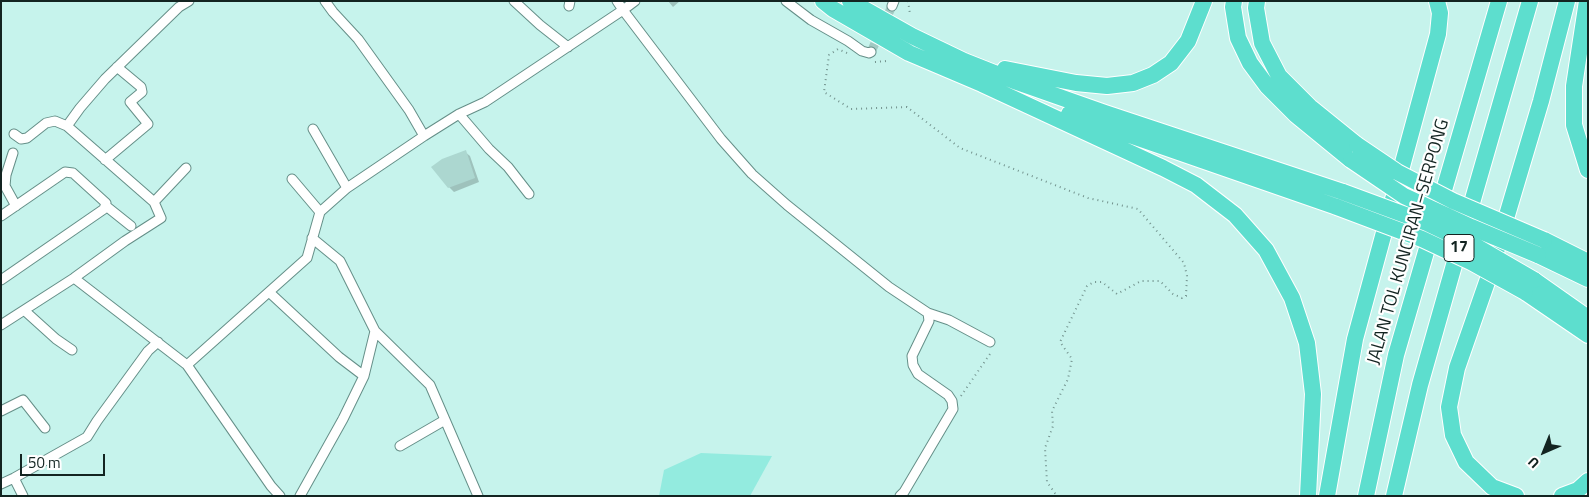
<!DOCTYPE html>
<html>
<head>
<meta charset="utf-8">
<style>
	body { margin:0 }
	#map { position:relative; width:1589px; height:497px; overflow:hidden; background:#c6f3ec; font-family:"Titillium Web",sans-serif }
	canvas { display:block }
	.frame { position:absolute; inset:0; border:2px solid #132421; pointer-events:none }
	.north { position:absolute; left:1519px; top:427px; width:50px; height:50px; -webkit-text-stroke:4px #fff; paint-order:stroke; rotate:224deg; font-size:14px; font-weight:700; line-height:20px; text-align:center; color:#132421 }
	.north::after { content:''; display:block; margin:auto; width:18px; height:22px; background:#132421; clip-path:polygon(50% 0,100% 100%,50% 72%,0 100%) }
	.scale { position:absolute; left:20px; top:454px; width:85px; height:22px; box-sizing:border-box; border:2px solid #132421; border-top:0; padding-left:6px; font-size:15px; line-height:18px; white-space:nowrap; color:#132421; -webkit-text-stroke:4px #fff; paint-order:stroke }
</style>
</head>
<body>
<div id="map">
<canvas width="1589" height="497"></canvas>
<div class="frame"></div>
<div class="north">U</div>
<div class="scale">50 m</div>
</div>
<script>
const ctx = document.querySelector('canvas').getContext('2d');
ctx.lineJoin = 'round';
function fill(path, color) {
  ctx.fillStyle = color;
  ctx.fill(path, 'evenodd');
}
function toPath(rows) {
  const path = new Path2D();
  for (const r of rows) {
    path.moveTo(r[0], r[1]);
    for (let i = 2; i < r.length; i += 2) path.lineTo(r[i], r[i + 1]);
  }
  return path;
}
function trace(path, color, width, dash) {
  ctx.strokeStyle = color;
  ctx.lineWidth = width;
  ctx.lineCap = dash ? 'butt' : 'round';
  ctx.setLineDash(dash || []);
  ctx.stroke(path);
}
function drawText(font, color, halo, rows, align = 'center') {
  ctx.font = font + ' "Titillium Web",sans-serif';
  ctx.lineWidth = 4.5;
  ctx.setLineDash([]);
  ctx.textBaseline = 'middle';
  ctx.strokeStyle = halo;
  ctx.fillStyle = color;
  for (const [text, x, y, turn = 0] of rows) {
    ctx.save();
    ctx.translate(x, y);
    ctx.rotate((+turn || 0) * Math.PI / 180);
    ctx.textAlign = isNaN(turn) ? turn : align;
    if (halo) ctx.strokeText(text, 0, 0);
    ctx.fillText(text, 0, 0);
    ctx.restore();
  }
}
const green = toPath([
	[701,453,772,456,750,496,659,496,664,470]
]);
const shadow = toPath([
	[668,1,680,1,673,7],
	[465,152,470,156,479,182,454,192,449,187]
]);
const building = toPath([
	[466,150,475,178,448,188,431,167,442,159]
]);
const minorTunnel = toPath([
	[871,52,892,6]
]);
const path = toPath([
	[908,1,910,14],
	[847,53,838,49,829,55,824,92,851,109,907,107,960,148,1088,198,1138,209,1184,263,1187,276,1186,296,1182,298,1173,294,1160,281,1141,281,1117,294,1102,282,1094,282,1087,286,1060,342,1072,359,1068,379,1052,411,1053,426,1045,448,1047,482,1057,496],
	[875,62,887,61],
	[961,396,992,351]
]);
const minor = toPath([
	[325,1,333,12,358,39,409,110,424,136],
	[514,1,540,25,568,47],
	[635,1,623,10,721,139,752,174,787,205,889,287,928,313,949,320,990,342],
	[786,1,811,20,848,41,862,51,869,53,871,52],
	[569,6,570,1],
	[892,6,894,1],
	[459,114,489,149,508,167,529,194],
	[67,126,80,108,105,79,179,7,189,1],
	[313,129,347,188],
	[13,153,6,175,5,186,16,206],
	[105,160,148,124,130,102,142,92,141,87,117,67],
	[292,179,320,212],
	[154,202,186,168],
	[106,206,131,226],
	[1,216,65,172,73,173,106,203,104,209,1,280],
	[312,238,340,261,375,331,430,385,478,496],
	[74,278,187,365,307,258,320,212,347,188,424,136,459,114,485,102,623,10,617,1],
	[269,292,339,357,364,376],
	[25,311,56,339,72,350],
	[1,325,74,278,125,241,161,218,154,202,67,126,55,121,46,123,27,138,21,139,14,134],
	[187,365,271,486,280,496],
	[1,411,23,400,45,428],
	[400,446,445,420],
	[14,478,23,496],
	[1,484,14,478,87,437,97,421,148,351,158,342],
	[300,496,343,419,364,376,375,331],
	[900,496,904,492,953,409,952,401,948,395,918,374,913,365,912,356,929,321,928,313]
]);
const motorway = toPath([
	[823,1,833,9,909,53,982,84,1163,168,1196,185,1235,215,1266,250,1292,298,1307,343,1313,394,1308,496],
	[850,1,912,36,964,61,1017,82,1105,113,1343,192],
	[1234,1,1233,7,1238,38,1250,63,1267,86,1296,115,1351,160],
	[1257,1,1256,8,1262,43,1279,76,1310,107,1357,145],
	[1587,1,1574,86,1574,125,1588,170],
	[1005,69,1076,83,1107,86,1133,83,1153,75,1171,63,1188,41,1204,1],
	[1069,114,1337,207],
	[1467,220,1530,1],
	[1544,240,1588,262],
	[1538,255,1588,279],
	[1534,280,1588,318],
	[1525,292,1588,335],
	[1327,496,1355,339,1438,34,1440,13,1437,1],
	[1366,496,1396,355,1499,1],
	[1394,496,1420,385,1460,244],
	[1516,496,1492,487,1466,462,1453,435,1449,407,1457,368,1488,279,1541,101,1567,1],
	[1562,496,1578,490,1588,481]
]);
const motorwayBridge = toPath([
	[1357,145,1397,172,1453,201,1544,240],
	[1351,160,1404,196,1471,227,1538,255],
	[1343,192,1427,223,1477,247,1534,280],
	[1337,207,1422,239,1471,262,1525,292]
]);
const shields = [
	[1459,248,30]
];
const shieldNames = [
	["17",1459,248]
];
const streetNames = [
	["JALAN TOL KUNCIRAN–SERPONG",1409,242,-74]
];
fill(green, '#93ebdf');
fill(shadow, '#0003');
fill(building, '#acd7d0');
trace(minorTunnel, '#a2cac3', 9, [9, 4.5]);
trace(minor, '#658f88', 11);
trace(motorway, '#fff', 18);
trace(path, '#73938e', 2, [1, 4]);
trace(minor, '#fff', 9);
trace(motorway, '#5ddece', 16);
trace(motorwayBridge, '#fff', 18, []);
trace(motorwayBridge, '#5ddece', 16);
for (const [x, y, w] of shields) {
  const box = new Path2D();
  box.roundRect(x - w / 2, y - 13.5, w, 27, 4);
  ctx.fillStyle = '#fff';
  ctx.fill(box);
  trace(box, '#132421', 1);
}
drawText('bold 16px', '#132421', null, shieldNames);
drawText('18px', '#132421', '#fff', streetNames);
</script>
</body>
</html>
